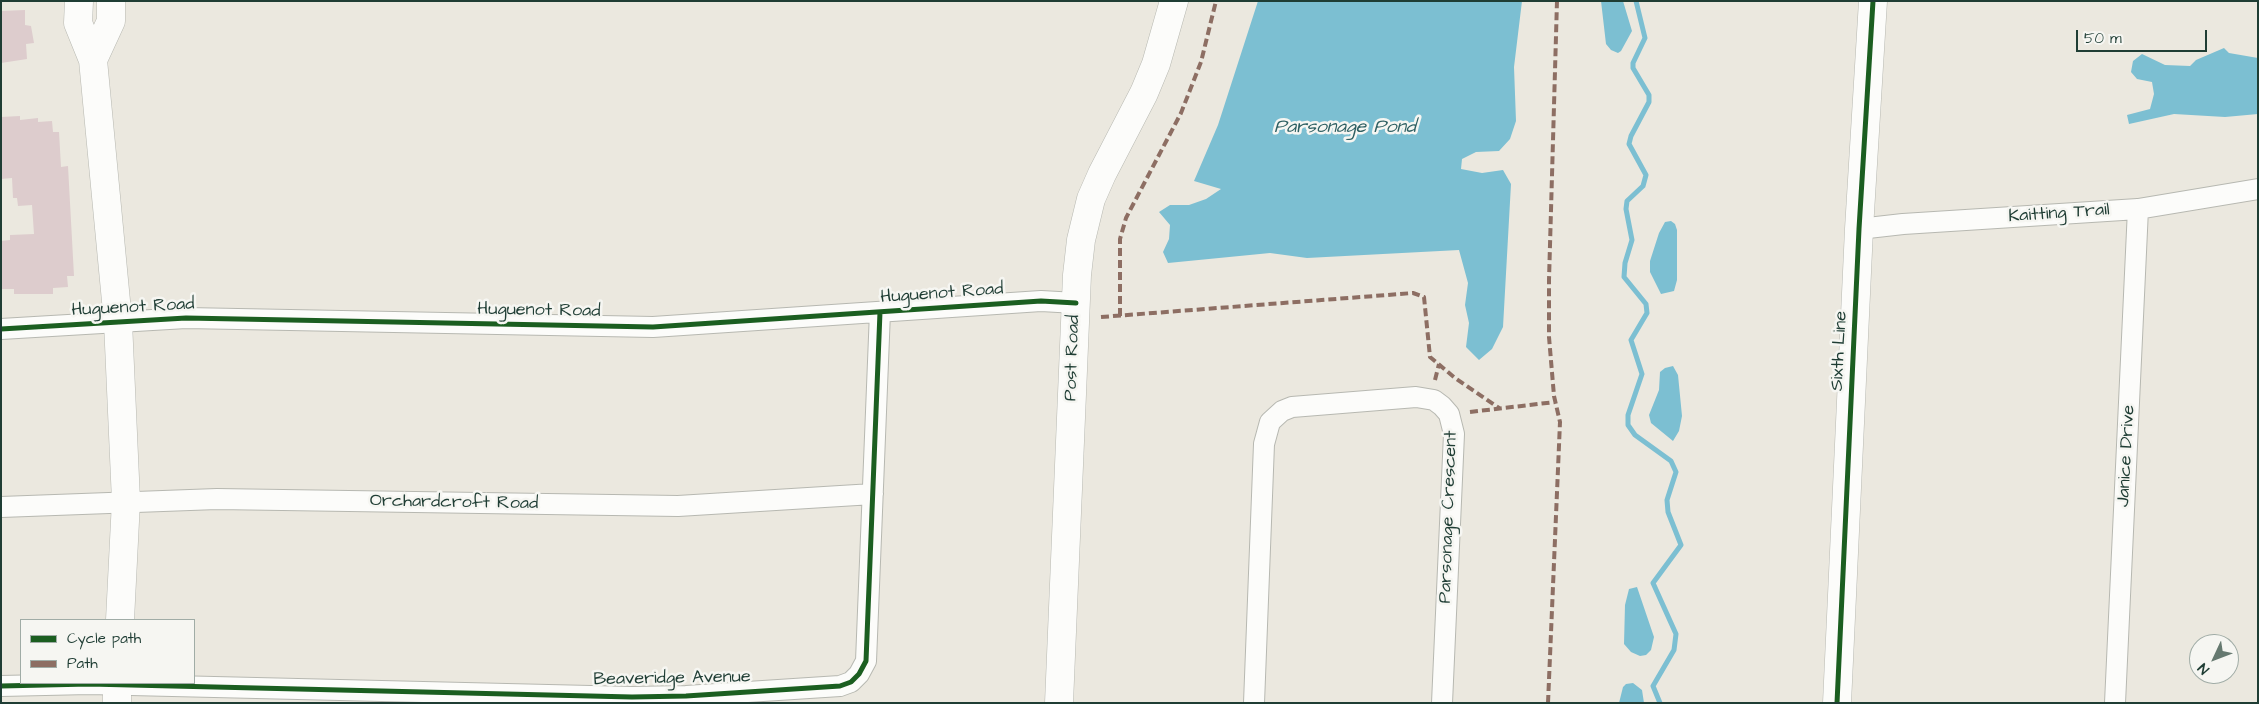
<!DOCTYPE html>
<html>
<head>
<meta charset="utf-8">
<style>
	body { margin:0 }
	#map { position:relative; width:2259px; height:704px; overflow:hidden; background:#ebe8df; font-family:"Architects Daughter",sans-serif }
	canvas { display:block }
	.frame { position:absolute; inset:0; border:2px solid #1f3d34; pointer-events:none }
	.legend { position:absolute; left:20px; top:619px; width:175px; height:65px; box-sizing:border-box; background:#f6f6f2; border:1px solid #a0aca6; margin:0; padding:6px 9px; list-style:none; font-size:15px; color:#1f3d34 }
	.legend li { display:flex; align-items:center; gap:10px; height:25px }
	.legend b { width:25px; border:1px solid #a0aca6 }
	.north { position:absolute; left:2189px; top:634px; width:50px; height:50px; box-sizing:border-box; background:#f6f6f2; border:1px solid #a0aca6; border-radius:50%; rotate:227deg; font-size:14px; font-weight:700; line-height:20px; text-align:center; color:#1f3d34 }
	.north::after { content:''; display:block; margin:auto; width:18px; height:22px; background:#667970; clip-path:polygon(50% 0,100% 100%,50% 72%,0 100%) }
	.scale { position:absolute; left:2076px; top:30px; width:131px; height:22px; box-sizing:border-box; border:2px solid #1f3d34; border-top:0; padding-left:6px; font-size:15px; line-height:18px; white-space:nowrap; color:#1f3d34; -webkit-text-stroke:4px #f6f6f2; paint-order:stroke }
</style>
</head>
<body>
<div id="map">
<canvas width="2259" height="704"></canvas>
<div class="frame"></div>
<ul class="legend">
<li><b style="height:6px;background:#1b5e20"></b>Cycle path</li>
<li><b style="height:6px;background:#8d6e63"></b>Path</li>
</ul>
<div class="north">N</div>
<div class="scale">50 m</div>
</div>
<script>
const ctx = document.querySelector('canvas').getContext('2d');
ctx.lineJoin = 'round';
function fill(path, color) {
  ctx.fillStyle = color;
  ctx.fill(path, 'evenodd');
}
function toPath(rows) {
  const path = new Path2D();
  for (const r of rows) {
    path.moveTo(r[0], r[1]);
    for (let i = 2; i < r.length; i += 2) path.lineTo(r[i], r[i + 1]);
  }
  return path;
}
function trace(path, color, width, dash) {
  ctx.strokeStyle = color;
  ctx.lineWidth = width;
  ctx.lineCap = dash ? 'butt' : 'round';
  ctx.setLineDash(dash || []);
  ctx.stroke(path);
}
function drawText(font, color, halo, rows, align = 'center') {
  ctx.font = font + ' "Architects Daughter",sans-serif';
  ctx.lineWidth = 5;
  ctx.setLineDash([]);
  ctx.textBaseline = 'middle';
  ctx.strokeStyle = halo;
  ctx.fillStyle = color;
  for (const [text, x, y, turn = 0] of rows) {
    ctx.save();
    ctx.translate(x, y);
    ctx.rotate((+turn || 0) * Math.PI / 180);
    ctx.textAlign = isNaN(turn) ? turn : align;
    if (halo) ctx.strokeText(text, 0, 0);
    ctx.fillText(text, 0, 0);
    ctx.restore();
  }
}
const water = toPath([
	[1258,1,1522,1,1514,67,1516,121,1510,139,1499,151,1476,152,1462,159,1461,169,1482,173,1503,170,1511,184,1503,327,1492,349,1479,360,1466,347,1469,323,1465,305,1468,283,1459,250,1307,258,1270,253,1168,263,1163,252,1169,239,1170,225,1159,212,1170,205,1189,205,1206,199,1221,189,1194,181,1218,125],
	[1601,1,1623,1,1632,31,1621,51,1618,53,1611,50,1606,44],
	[2224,48,2229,53,2258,58,2258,114,2225,117,2174,114,2129,124,2127,115,2150,109,2154,94,2152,82,2137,79,2131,72,2133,61,2142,54,2165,65,2190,66,2196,60],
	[1671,221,1675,224,1677,230,1677,280,1674,291,1661,294,1650,272,1650,261,1659,233,1665,222],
	[1673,366,1678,375,1682,416,1679,431,1673,441,1651,423,1649,415,1659,390,1660,372,1665,368],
	[1637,587,1654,637,1651,650,1646,655,1640,656,1631,652,1624,644,1625,605,1629,589],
	[1633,683,1642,690,1644,703,1619,703,1623,687,1626,684]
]);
const stream = toPath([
	[1636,1,1645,38,1633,63,1633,68,1649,95,1649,102,1631,136,1629,144,1646,175,1643,186,1627,201,1626,209,1632,240,1625,263,1624,277,1646,304,1647,313,1631,340,1642,374,1628,415,1628,425,1635,435,1671,461,1676,472,1667,500,1668,512,1681,545,1653,583,1676,634,1674,650,1653,686,1660,703]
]);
const building = toPath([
	[25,10,25,25,31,26,34,43,26,44,27,59,1,63,1,11],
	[20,116,20,120,38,118,38,122,52,121,53,132,59,132,61,167,68,166,74,276,67,276,68,287,53,288,53,294,14,294,14,289,1,289,1,241,10,240,10,235,34,234,32,205,18,206,17,198,13,198,12,178,1,179,1,117]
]);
const street = toPath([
	[1859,229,1903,224,2138,209,2258,189],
	[1,329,186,318,653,327,1041,301,1076,303],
	[1,507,217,499,678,506,873,494],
	[1,686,89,684,632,697,686,696,840,686,851,682,859,674,866,661,880,312],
	[1254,703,1264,444,1270,422,1282,411,1292,407,1416,397,1434,400,1442,406,1449,414,1454,434,1442,703],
	[2115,703,2138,209]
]);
const secondary = toPath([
	[79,1,78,23,93,60,118,322,126,501,120,620],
	[93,60,111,21,111,1],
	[117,703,117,683],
	[1059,703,1077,275,1081,240,1091,199,1102,174,1144,93,1156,64,1174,1],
	[1837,703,1859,229,1873,1]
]);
const quiet = toPath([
	[1120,316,1120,239,1126,218,1181,113,1201,62,1216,1],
	[1101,317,1413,293,1424,297,1430,357,1455,378,1499,408],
	[1435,380,1439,364],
	[1470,412,1555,402],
	[1548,703,1560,422,1554,396,1549,337,1549,280,1557,1]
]);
const cycleway = toPath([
	[1,329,186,318,653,327,1041,301,1076,303],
	[1,686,89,684,632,697,686,696,840,686,851,682,859,674,866,661,880,312],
	[1837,703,1859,229,1873,1]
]);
const streetNames = [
	["Kaitting Trail",2059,214,-4],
	["Huguenot Road",942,294,-4],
	["Huguenot Road",133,308,-3],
	["Huguenot Road",539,311,1],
	["Sixth Line",1840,351,-87],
	["Post Road",1073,358,-88],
	["Janice Drive",2127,456,-87],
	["Orchardcroft Road",454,503,1],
	["Parsonage Crescent",1449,517,-88],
	["Beaveridge Avenue",672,679,-1]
];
const waterNames = [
	["Parsonage Pond",1345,128]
];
fill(water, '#7cbfd2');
trace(stream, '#7cbfd2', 5);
fill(building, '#ddcccd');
trace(street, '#b7b8b1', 22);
trace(secondary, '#b7b8b1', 29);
trace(street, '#fcfcfa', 20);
trace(secondary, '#fcfcfa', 28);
trace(quiet, '#8d6e63', 4, [8, 4]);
trace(cycleway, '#1b5e20', 5);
drawText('18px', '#1f3d34', '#f6f6f2', streetNames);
drawText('italic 19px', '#2d5f62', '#f6f6f2', waterNames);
</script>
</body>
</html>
